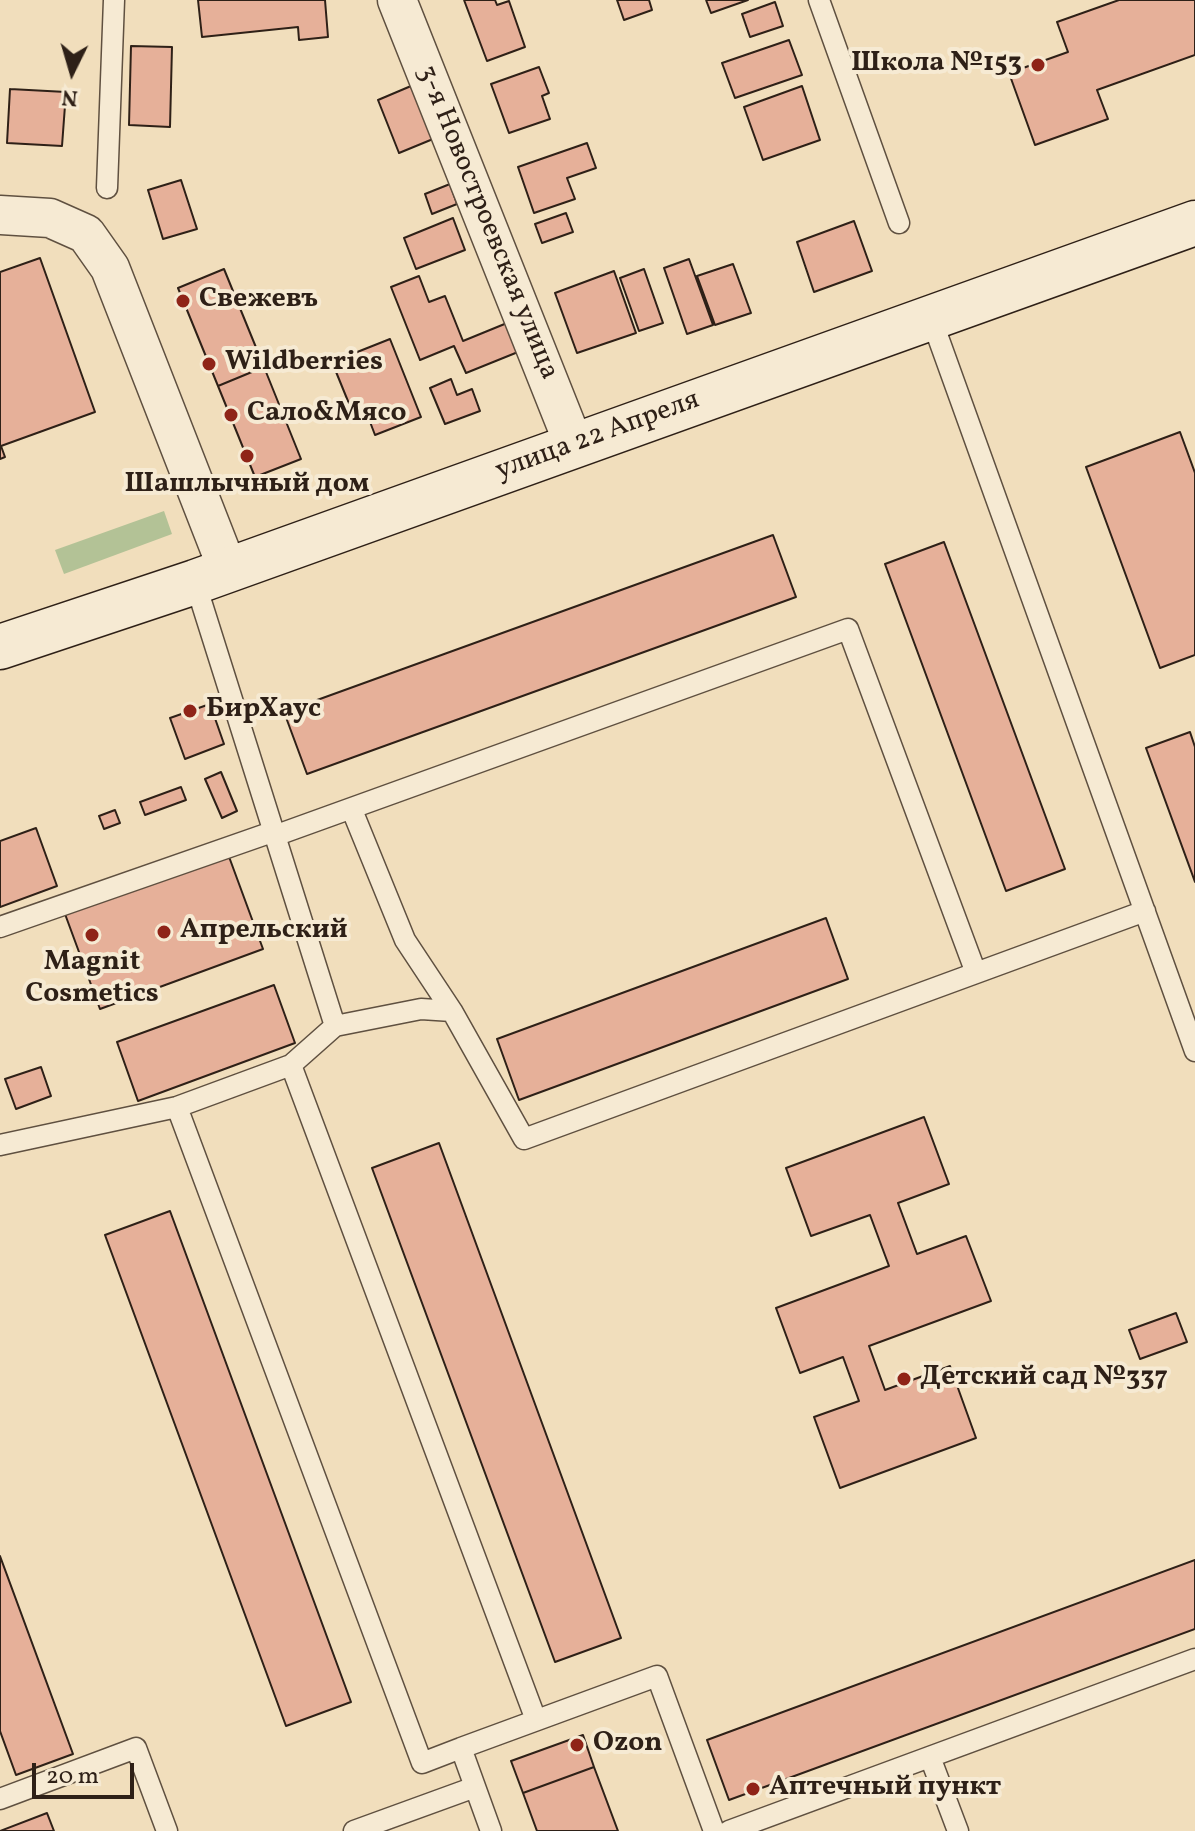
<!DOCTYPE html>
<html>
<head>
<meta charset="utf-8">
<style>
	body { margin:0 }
	#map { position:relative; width:1195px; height:1831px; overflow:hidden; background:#f1debc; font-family:Vollkorn,serif }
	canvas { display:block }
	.north { position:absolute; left:32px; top:32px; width:80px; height:80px; -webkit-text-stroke:6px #f6ead3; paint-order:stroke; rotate:185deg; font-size:22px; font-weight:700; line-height:32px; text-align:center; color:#2e2017 }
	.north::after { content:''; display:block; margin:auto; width:28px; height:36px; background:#2e2017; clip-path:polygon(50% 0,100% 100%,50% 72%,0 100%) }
	.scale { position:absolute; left:32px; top:1763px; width:102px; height:36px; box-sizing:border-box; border:4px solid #2e2017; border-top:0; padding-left:10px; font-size:24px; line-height:28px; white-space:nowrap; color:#2e2017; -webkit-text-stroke:6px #f6ead3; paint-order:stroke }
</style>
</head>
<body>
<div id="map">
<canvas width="1195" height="1831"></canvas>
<div class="north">N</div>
<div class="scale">20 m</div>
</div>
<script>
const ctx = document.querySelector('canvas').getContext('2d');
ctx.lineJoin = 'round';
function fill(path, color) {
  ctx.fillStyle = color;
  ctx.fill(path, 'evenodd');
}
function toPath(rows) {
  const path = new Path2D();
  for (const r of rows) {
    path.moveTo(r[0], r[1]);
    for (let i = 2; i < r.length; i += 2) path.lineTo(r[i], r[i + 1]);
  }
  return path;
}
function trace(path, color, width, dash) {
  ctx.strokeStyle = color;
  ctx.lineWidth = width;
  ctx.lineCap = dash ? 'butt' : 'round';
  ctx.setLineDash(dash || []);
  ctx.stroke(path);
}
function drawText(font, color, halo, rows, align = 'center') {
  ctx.font = font + ' Vollkorn,serif';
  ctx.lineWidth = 8;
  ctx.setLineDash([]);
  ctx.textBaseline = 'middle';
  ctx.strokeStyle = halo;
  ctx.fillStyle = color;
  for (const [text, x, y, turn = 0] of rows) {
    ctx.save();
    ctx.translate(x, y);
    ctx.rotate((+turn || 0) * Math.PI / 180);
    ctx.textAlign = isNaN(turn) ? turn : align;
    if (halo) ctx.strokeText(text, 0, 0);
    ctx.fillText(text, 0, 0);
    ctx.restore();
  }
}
const green = toPath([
	[164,511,172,534,64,574,55,550]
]);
const building = toPath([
	[198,0,325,0,328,37,299,40,298,27,202,37,198,0],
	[464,0,495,0,497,5,509,1,525,47,487,61,464,0],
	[617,0,649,0,652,10,624,20,617,0],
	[706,0,748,0,711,13,706,0],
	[1119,0,1195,0,1195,55,1097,90,1108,119,1035,145,1009,73,1068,52,1057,22,1119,0],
	[775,2,783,26,750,37,742,14,775,2],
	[789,40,802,75,735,98,722,63,789,40],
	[131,46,172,47,170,127,129,125,131,46],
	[539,67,549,93,542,96,550,119,509,133,491,84,539,67],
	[411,86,433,139,399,153,378,100,411,86],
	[802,86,820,140,763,160,744,107,802,86],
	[10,89,66,92,62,146,7,143,10,89],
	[587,143,596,168,567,178,575,199,534,213,518,167,587,143],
	[181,180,197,229,163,239,148,190,181,180],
	[450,184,457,204,432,214,425,194,450,184],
	[566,213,573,232,542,243,535,224,566,213],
	[453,218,465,250,416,269,404,238,453,218],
	[854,221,872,271,814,292,797,242,854,221],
	[40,258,95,412,1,446,5,457,0,459,0,272,40,258],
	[689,259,713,325,687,334,664,268,689,259],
	[733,264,751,313,715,325,697,276,733,264],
	[224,269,264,367,218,386,178,288,224,269],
	[644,269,663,323,639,331,620,278,644,269],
	[614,271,636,333,577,353,555,293,614,271],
	[419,276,429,302,445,296,463,341,507,323,518,352,466,373,454,346,420,360,391,287,419,276],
	[390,339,421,417,375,435,364,406,352,411,332,362,390,339],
	[264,367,301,459,255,477,218,386,264,367],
	[451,379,457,395,472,389,480,411,445,424,430,388,451,379],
	[1180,432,1195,473,1195,655,1160,668,1086,467,1180,432],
	[773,535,796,597,307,774,284,712,773,535],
	[944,542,1065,869,1006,891,885,564,944,542],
	[210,704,224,744,185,759,170,718,210,704],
	[1190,732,1195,747,1195,882,1146,748,1190,732],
	[221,772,237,811,222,818,205,779,221,772],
	[181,787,186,800,145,815,140,802,181,787],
	[115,810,120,823,104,829,99,816,115,810],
	[36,828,57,886,0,907,0,841,36,828],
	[228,854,263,949,100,1009,65,914,228,854],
	[826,918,848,979,519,1100,497,1039,826,918],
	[274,985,295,1043,138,1101,117,1042,274,985],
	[41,1067,51,1096,16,1109,5,1079,41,1067],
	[924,1117,949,1184,898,1203,917,1254,966,1236,991,1301,869,1346,885,1390,950,1366,976,1438,840,1488,814,1417,859,1401,843,1357,800,1373,776,1308,889,1266,870,1215,811,1236,786,1168,924,1117],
	[439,1143,621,1638,555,1662,372,1168,439,1143],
	[170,1211,351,1702,286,1726,105,1235,170,1211],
	[1176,1313,1187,1342,1140,1359,1129,1330,1176,1313],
	[0,1556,73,1754,16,1775,0,1731,0,1556],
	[1195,1560,1195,1629,729,1800,707,1740,1195,1560],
	[583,1735,594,1767,523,1793,511,1761,583,1735],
	[594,1767,618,1831,537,1831,523,1793,594,1767],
	[47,1813,54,1831,0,1831,47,1813]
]);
const service = toPath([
	[819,0,899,223],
	[107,188,114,0],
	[930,315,1195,1051],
	[195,582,335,1026],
	[352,810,405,940,452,1011],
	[0,927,275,831],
	[976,973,1145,911],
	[291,1065,536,1720],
	[177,1107,422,1763,461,1748,491,1831],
	[0,1145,177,1107,291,1065,335,1026,421,1009,452,1011,524,1139,976,973,848,629,277,835],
	[461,1748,657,1676,714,1831],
	[930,1757,958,1831],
	[0,1799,136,1748,167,1831],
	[354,1831,475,1787],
	[729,1831,1195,1659]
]);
const minor = toPath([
	[397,0,574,445],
	[0,215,50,218,86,234,110,268,228,570]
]);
const secondary = toPath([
	[0,647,195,582,1195,223]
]);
const markers = [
	[1038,65,8,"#8f2418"],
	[183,301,8,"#8f2418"],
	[209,364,8,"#8f2418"],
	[231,415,8,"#8f2418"],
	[247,456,8,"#8f2418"],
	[190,711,8,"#8f2418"],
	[164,932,8,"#8f2418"],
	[92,935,8,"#8f2418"],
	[904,1379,8,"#8f2418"],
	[577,1745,8,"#8f2418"],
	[753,1789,8,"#8f2418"]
];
const poiNames = [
	["Школа №153",1022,65,"right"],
	["Свежевъ",199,301],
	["Wildberries",225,364],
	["Сало&Мясо",247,415],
	["Шашлычный дом",247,486,"center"],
	["БирХаус",206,711],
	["Апрельский",180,932],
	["Magnit",92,964,"center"],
	["Cosmetics",92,996,"center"],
	["Детский сад №337",920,1379],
	["Ozon",593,1745],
	["Аптечный пункт",769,1789]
];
const streetNames = [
	["3-я Новостроевская улица",486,223,68],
	["улица 22 Апреля",598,437,-20]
];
fill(green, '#b3c296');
fill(building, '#e6b099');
trace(building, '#2e2017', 2);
trace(service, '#5f5040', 23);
trace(minor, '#5f5040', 41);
trace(secondary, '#2e2017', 47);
trace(service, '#f6ead3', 20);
trace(minor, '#f6ead3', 38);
trace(secondary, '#f6ead3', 44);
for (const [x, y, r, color] of markers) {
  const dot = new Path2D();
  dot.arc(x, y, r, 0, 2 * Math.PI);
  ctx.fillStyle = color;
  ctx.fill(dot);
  trace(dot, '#f6ead3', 3);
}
drawText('bold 28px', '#2e2017', '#f6ead3', poiNames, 'left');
drawText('28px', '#2e2017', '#f6ead3', streetNames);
</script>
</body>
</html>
